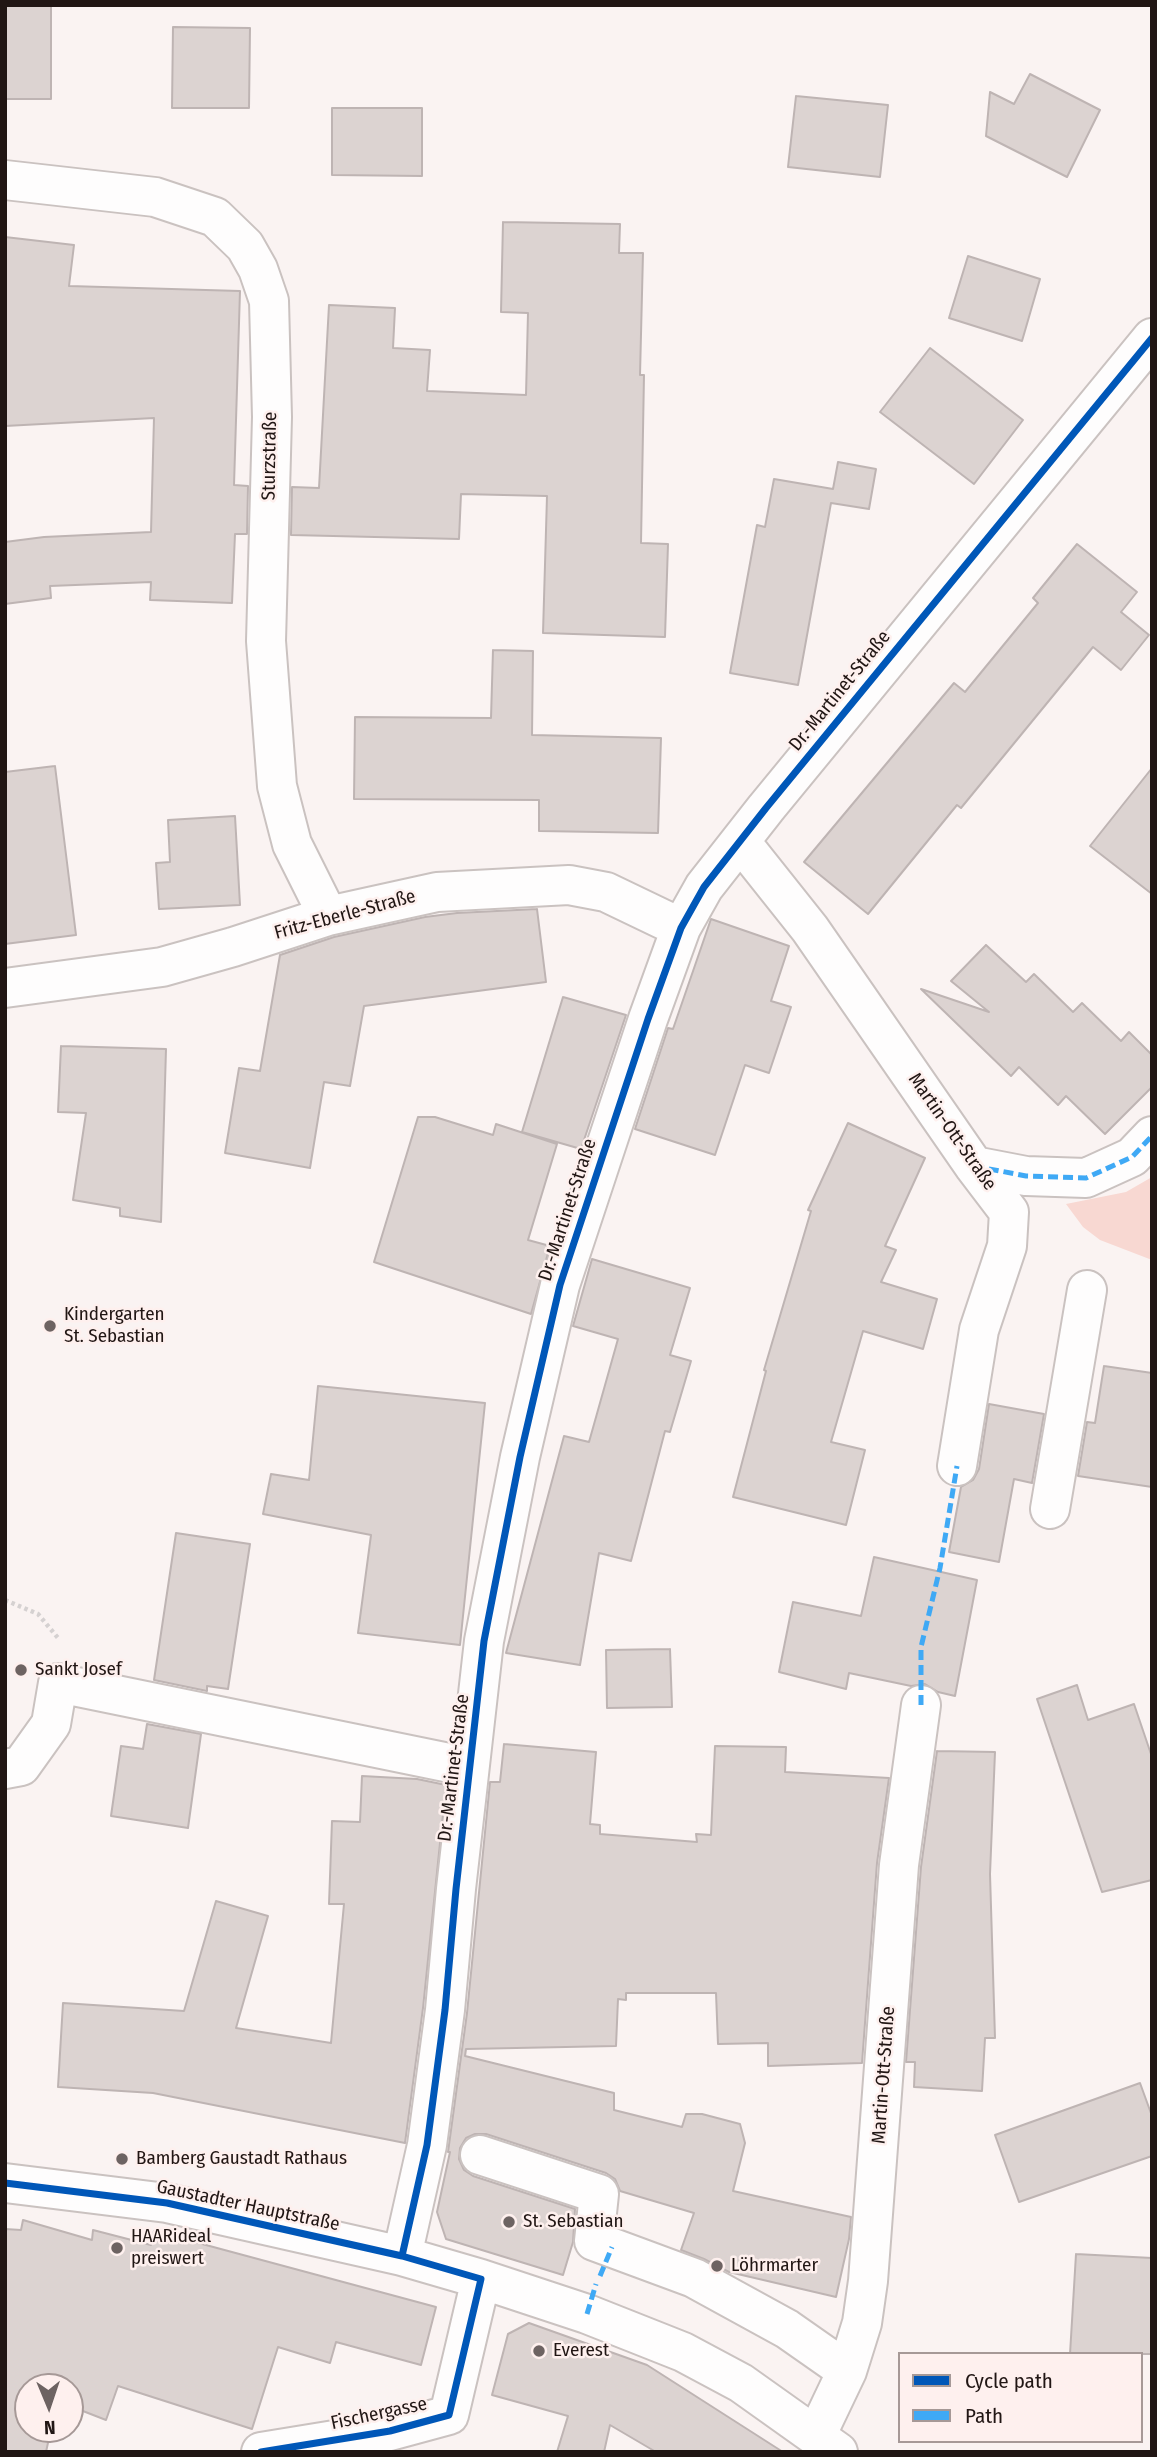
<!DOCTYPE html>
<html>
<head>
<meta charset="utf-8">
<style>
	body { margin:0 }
	#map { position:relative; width:1157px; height:2457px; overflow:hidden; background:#faf3f2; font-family:"Fira Sans Condensed",sans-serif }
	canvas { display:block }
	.frame { position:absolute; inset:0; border:7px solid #211614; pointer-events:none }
	.legend { position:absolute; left:898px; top:2352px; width:245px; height:91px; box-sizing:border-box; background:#fef0ee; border:2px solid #a69997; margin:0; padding:9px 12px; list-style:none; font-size:21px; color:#211614 }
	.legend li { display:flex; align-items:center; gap:14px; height:35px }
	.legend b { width:35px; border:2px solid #a69997 }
	.north { position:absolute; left:14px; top:2373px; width:70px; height:70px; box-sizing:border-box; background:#fef0ee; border:2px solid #a69997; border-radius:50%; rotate:178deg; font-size:19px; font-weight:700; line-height:28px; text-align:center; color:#211614 }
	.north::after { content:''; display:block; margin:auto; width:24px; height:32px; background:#6d6362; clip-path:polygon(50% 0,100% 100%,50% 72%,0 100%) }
</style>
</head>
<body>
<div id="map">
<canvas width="1157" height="2457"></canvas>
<div class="frame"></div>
<ul class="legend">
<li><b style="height:9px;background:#0057b8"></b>Cycle path</li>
<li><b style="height:9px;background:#3fa9f5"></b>Path</li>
</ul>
<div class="north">N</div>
</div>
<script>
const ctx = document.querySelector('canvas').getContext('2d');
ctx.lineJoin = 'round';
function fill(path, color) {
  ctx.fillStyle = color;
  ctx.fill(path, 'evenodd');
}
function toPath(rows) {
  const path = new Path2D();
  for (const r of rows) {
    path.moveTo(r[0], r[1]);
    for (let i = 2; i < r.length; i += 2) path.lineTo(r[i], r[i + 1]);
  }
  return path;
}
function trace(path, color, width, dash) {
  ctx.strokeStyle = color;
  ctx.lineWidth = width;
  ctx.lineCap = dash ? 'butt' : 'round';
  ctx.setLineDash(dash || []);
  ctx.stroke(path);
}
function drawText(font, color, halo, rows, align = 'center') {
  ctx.font = font + ' "Fira Sans Condensed",sans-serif';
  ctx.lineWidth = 5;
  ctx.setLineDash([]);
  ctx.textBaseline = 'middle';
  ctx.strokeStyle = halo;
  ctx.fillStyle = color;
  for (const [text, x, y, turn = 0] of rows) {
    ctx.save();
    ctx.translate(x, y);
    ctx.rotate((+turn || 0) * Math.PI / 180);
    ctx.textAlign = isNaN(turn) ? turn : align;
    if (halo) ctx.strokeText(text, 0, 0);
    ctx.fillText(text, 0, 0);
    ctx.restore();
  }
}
const green = toPath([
	[1152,1177,1152,1260,1100,1240,1083,1227,1066,1204,1126,1192]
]);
const building = toPath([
	[5,5,51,5,51,99,5,99,5,5],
	[173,27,250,28,249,108,172,108,173,27],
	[1030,74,1100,110,1067,177,986,136,990,92,1014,104,1030,74],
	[796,96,888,105,880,177,788,167,796,96],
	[332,108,422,108,422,176,332,175,332,108],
	[503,222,620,224,619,253,643,253,640,375,644,375,641,543,668,544,665,637,543,633,547,496,461,494,459,539,291,535,292,487,319,488,329,305,395,308,393,348,430,350,427,391,526,395,528,313,501,312,503,222],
	[5,237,74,245,69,286,240,291,234,485,248,486,247,534,235,534,232,603,150,600,151,582,50,586,51,598,5,604,5,542,44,537,151,532,154,418,5,426,5,237],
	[968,256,1040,279,1022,341,949,318,968,256],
	[930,348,1023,420,974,484,880,412,930,348],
	[838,462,876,469,869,509,831,503,798,685,730,673,757,525,765,527,774,479,833,489,838,462],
	[1077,544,1137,592,1121,612,1149,635,1121,670,1093,647,961,808,957,805,868,914,804,862,954,683,965,692,1038,603,1033,598,1077,544],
	[493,650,533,651,532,735,661,738,658,833,539,831,539,800,354,799,355,717,491,718,493,650],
	[55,766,76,935,5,944,5,772,55,766],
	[1152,768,1152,894,1090,846,1152,768],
	[235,816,240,905,159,909,156,863,170,862,168,820,235,816],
	[537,909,546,982,364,1006,350,1086,324,1082,310,1168,225,1153,239,1068,260,1071,280,955,334,937,425,917,457,913,537,909],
	[711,919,789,946,771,1001,791,1007,769,1073,745,1065,715,1155,635,1129,668,1028,673,1029,711,919],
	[986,945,1026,982,1034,974,1073,1012,1082,1003,1121,1041,1129,1032,1152,1055,1152,1087,1105,1134,1066,1096,1058,1105,1019,1067,1011,1076,921,989,989,1012,951,981,986,945],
	[563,997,626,1015,581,1149,522,1132,563,997],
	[61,1046,166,1049,161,1222,120,1216,120,1208,73,1200,86,1113,58,1112,61,1046],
	[418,1117,435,1117,493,1135,496,1124,557,1144,528,1240,550,1246,531,1314,374,1262,418,1117],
	[848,1123,925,1158,885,1246,896,1250,881,1282,937,1299,923,1349,863,1331,831,1442,865,1450,846,1525,733,1497,766,1371,764,1370,811,1211,808,1210,848,1123],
	[592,1259,690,1288,670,1355,691,1361,670,1432,665,1431,631,1561,599,1553,580,1665,506,1653,564,1436,589,1442,618,1339,573,1326,592,1259],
	[1104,1366,1152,1373,1152,1487,1078,1476,1087,1422,1095,1423,1104,1366],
	[318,1386,485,1403,460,1645,358,1633,371,1535,263,1514,271,1474,309,1480,318,1386],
	[989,1404,1044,1414,1032,1483,1014,1479,999,1562,949,1552,961,1487,973,1480,979,1469,989,1404],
	[176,1533,250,1544,228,1689,207,1686,207,1691,154,1680,176,1533],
	[874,1557,977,1580,955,1696,938,1692,925,1684,911,1686,849,1673,846,1689,779,1672,793,1602,861,1616,874,1557],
	[670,1649,672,1707,607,1708,606,1650,670,1649],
	[1077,1685,1088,1720,1134,1704,1152,1757,1152,1880,1102,1892,1037,1699,1077,1685],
	[147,1724,201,1734,188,1828,111,1816,121,1746,143,1749,147,1724],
	[504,1744,596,1752,590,1824,600,1825,600,1834,697,1842,696,1834,711,1835,715,1746,786,1747,785,1772,889,1778,877,1863,862,2063,768,2066,768,2043,718,2044,716,1993,626,1993,626,2000,618,1999,616,2046,466,2049,465,2056,614,2093,614,2110,682,2127,686,2114,702,2114,740,2124,745,2143,733,2191,851,2217,849,2239,836,2297,729,2272,704,2259,681,2250,694,2213,620,2191,615,2179,606,2173,486,2134,475,2134,466,2138,460,2148,459,2159,464,2170,473,2176,575,2209,573,2242,563,2275,446,2239,437,2212,450,2152,448,2152,467,2013,490,1782,500,1782,504,1744],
	[937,1751,995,1752,990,1874,995,2038,985,2038,982,2091,914,2087,915,2062,906,2062,921,1867,937,1751],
	[362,1776,417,1779,446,1785,423,2008,405,2143,153,2093,58,2087,63,2003,184,2011,216,1901,268,1916,236,2028,331,2043,344,1904,329,1904,332,1821,360,1822,362,1776],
	[1140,2083,1152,2116,1152,2156,1019,2202,995,2135,1140,2083],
	[23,2220,92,2240,93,2230,151,2245,154,2231,436,2307,421,2365,336,2342,330,2363,278,2347,252,2429,118,2386,106,2420,70,2406,70,2387,28,2387,28,2429,51,2429,46,2452,5,2452,5,2229,21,2230,23,2220],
	[1076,2254,1152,2258,1152,2354,1070,2354,1076,2254],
	[529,2323,647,2365,783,2452,656,2452,610,2425,604,2452,557,2452,568,2416,492,2395,508,2334,529,2323]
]);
const path = toPath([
	[5,1600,38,1614,58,1638]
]);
const minor = toPath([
	[5,180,155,197,215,217,245,246,258,269,269,301,272,417,266,641,277,786,292,844,328,916],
	[740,841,810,929,974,1166,1009,1212,1007,1246,979,1330,957,1466],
	[5,988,162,967,233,947,328,916,437,892,569,885,606,892,681,928],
	[974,1166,1026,1176,1086,1178,1132,1157,1152,1136],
	[1050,1509,1087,1290],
	[5,1769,21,1766,51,1724,58,1683,469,1767],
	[480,2155,599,2194,594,2241,694,2278,787,2329,847,2371],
	[5,2183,167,2203,402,2256,481,2279,587,2314,683,2352,741,2383,838,2452],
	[402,2256,427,2145,445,2010,456,1889,484,1641,520,1457,560,1285,648,1019,681,928,704,887,766,808,1152,338],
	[816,2436,847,2371,862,2323,868,2281,899,1865,921,1705],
	[261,2452,390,2431,449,2415,481,2279]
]);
const quiet = toPath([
	[974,1166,1026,1176,1086,1178,1132,1157,1152,1136],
	[921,1705,921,1647,940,1568,957,1466],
	[600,2276,612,2247],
	[587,2314,596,2284]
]);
const cycleway = toPath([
	[5,2183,167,2203,402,2256,481,2279,449,2415,390,2431,261,2452],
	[402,2256,427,2145,445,2010,456,1889,484,1641,520,1457,560,1285,648,1019,681,928,704,887,766,808,1152,338]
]);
const markers = [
	[50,1326,7,"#6d6362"],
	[21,1670,7,"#6d6362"],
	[122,2159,7,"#6d6362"],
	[509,2222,7,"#6d6362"],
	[117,2248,7,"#6d6362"],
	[717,2266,7,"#6d6362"],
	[539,2351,7,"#6d6362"]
];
const streetNames = [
	["Sturzstraße",270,456,-89],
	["Dr.-Martinet-Straße",840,691,-51],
	["Fritz-Eberle-Straße",345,915,-15],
	["Martin-Ott-Straße",952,1132,55],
	["Dr.-Martinet-Straße",568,1210,-72],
	["Dr.-Martinet-Straße",454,1768,-83],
	["Martin-Ott-Straße",884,2075,-86],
	["Gaustadter Hauptstraße",248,2206,12],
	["Fischergasse",379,2414,-12]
];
const poiNames = [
	["Kindergarten",64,1315],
	["St. Sebastian",64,1337],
	["Sankt Josef",35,1670],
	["Bamberg Gaustadt Rathaus",136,2159],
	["St. Sebastian",523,2222],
	["HAARideal",131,2237],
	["preiswert",131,2259],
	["Löhrmarter",731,2266],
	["Everest",553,2351]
];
fill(green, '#f8d8d2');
fill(building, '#dcd3d1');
trace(building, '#beb4b3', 2);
trace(minor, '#cac2c0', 42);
trace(path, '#d5d1d1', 4.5, [3.5, 3.5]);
trace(minor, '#fefdfd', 38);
trace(quiet, '#3fa9f5', 5, [10, 5]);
trace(cycleway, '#0057b8', 7);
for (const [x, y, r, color] of markers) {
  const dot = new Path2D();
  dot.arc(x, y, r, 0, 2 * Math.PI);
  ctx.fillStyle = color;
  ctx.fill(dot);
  trace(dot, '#fef0ee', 2.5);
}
drawText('19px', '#211614', '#fef0ee', streetNames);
drawText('19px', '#211614', '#fef0ee', poiNames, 'left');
</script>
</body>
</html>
